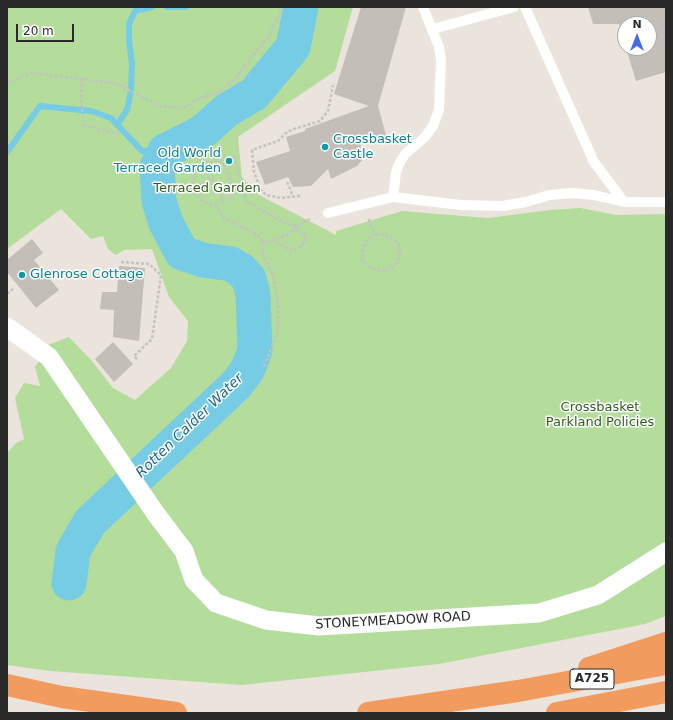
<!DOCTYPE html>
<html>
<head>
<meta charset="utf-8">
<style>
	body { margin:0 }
	#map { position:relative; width:673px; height:720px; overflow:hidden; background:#eae4dc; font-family:"DejaVu Sans",sans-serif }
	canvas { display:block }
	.frame { position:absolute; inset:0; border:8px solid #292929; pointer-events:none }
	.north { position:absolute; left:617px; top:16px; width:40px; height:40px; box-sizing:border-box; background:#fff; border:1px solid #a9a9a9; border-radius:50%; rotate:0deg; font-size:11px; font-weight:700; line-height:16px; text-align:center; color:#292929 }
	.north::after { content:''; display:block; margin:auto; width:14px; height:18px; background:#476aed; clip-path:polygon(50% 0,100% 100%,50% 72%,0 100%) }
	.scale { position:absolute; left:16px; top:24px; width:58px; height:18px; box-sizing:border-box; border:2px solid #292929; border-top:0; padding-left:5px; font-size:12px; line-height:14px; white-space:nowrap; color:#292929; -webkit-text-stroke:3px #fff; paint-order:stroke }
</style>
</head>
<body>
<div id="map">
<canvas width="673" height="720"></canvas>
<div class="frame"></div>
<div class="north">N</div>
<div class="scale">20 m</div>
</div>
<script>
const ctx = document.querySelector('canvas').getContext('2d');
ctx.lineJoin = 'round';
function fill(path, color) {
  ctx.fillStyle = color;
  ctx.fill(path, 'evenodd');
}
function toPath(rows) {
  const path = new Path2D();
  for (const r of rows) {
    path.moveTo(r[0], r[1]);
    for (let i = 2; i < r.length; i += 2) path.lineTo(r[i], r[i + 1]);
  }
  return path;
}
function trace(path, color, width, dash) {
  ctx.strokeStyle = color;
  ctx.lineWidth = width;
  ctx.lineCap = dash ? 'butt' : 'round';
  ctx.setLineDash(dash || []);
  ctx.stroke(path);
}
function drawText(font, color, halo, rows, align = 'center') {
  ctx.font = font + ' "DejaVu Sans",sans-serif';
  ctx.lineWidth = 3;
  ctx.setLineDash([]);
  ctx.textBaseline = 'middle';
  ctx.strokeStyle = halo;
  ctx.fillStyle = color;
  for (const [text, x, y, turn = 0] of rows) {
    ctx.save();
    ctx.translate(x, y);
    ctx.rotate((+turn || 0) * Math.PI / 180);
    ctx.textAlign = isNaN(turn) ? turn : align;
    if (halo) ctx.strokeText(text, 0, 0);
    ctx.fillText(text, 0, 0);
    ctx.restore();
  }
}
const green = toPath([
	[7,7,353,7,335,71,238,137,242,177,259,195,336,235,336,231,402,211,488,218,550,210,580,208,616,215,666,214,666,616,645,624,439,664,242,685,50,671,7,665,7,453,16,443,24,439,15,398,24,383,40,386,35,367,40,359,48,345,69,337,92,361,113,388,135,400,171,368,187,341,188,321,169,297,152,249,124,250,116,255,108,249,103,236,91,239,61,209,7,249]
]);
const stream = toPath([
	[167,7,186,7],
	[117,125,127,110,131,91,132,63,129,40,129,24,135,11,152,7],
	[7,152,40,106,91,111,111,118,142,151,165,151]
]);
const river = toPath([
	[69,583,73,551,90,522,236,385,248,369,255,350,253,294,249,279,241,270,231,264,203,260,182,253,166,223,159,201,157,167,165,151,201,133,227,110,254,94,293,47,301,7]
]);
const building = toPath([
	[361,7,406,7,378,106,386,135,360,143,363,159,357,166,331,179,328,169,311,186,293,187,288,177,265,185,256,162,290,151,286,137,305,131,305,129,369,106,334,94],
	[588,7,666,7,666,72,636,81,626,48,649,48,649,24,625,24,625,44,619,24,593,24],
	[32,239,43,253,34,260,59,290,36,308,7,272,7,260],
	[119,266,145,268,139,341,113,337,114,310,100,309,102,292,117,292],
	[113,342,133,364,114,382,95,359]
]);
const path = toPath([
	[82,79,81,99,84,125,119,134],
	[7,83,32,73,116,83,159,106,183,108,200,98,220,91,236,78,250,58,269,37,282,7],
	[287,182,293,196],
	[194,187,213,178,223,202,232,197,233,191,230,177,225,165,217,160],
	[300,196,281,198,266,195,261,190,254,172,252,150,278,141,287,132,294,129,320,121,328,111,333,85],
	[369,219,374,235,365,242,362,259,365,264,372,269,380,271,390,269,396,264,400,255,399,245,391,237,383,234,374,235],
	[272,240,292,251,301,246,306,241,306,236,299,231,297,225],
	[262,243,282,237,294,230,297,225],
	[121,262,149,264,161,275,152,339,134,356,138,360],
	[7,294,14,288],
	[264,366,274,342,278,329,278,307,274,279,262,252,262,240,258,235,222,217,217,206,203,202,196,195,193,187,195,173,200,168,222,157,234,157,246,201,286,224,297,225,310,219]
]);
const lane = toPath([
	[525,7,594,162,624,202],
	[433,29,514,7],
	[393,197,396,172,399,164,405,154,425,137,433,126,439,110,441,60,439,47,423,7],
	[328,213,393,197,461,205,502,206,526,202,549,195,573,193,594,195,624,202,666,202]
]);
const street = toPath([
	[7,327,49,357,156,514,184,551,194,580,216,603,266,620,319,626,539,613,598,595,666,552]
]);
const highway = toPath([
	[589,668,666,643],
	[7,685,62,697,176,713],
	[368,713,518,691,666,664],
	[557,713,666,692]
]);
const markers = [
	[325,147,4,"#0f9aa8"],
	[229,161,4,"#0f9aa8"],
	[22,275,4,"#0f9aa8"]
];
const shields = [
	[592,679,44]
];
const shieldNames = [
	["A725",592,679]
];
const cultureNames = [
	["Crossbasket",333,140],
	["Castle",333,155],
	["Old World",221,154,"right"],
	["Terraced Garden",221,169,"right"],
	["Glenrose Cottage",30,275]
];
const parkNames = [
	["Terraced Garden",207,189],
	["Crossbasket",600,408],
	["Parkland Policies",600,423]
];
const streetNames = [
	["STONEYMEADOW ROAD",393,621,-3]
];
const waterNames = [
	["Rotten Calder Water",190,426,-44]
];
fill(green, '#b4dd9c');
trace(stream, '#76cbe5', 6);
trace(river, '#76cbe5', 35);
fill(building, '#c3beb7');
trace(path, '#c3c3c3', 2.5, [3, 2]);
trace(lane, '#fff', 10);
trace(street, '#fff', 19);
trace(highway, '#f29b5f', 22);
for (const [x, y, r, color] of markers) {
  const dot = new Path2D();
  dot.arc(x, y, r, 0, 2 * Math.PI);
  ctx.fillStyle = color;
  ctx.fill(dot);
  trace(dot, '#fff', 1.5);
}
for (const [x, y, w] of shields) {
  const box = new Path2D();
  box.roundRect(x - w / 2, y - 10, w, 20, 3);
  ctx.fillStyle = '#fff';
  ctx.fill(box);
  trace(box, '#292929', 1);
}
drawText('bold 12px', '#292929', null, shieldNames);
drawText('13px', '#0d838f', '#fff', cultureNames, 'left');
drawText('13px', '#2e611f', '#fff', parkNames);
drawText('13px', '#292929', '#fff', streetNames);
drawText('italic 14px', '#176990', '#fff', waterNames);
</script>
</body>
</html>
